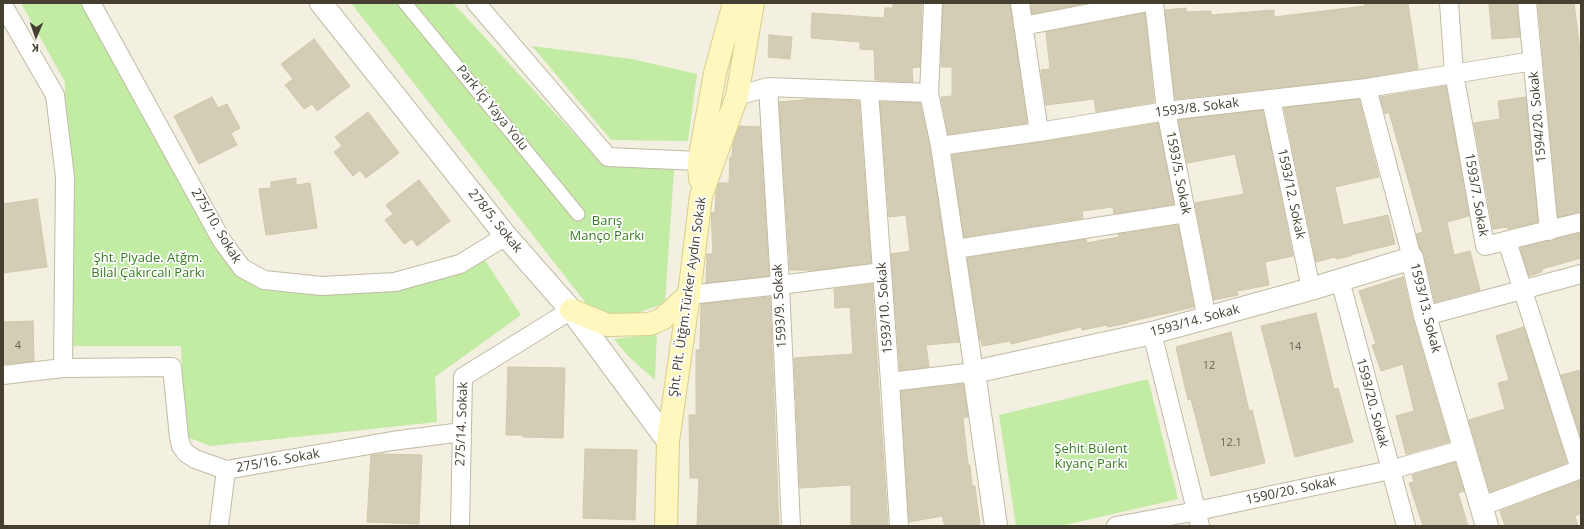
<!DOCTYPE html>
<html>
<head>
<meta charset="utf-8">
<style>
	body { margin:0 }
	#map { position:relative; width:1584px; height:529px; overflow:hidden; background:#f3efe1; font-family:"Open Sans",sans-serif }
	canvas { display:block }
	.frame { position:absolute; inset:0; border:4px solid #443f31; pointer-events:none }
	.north { position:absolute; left:16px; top:16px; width:40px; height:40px; -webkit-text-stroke:3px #fff; paint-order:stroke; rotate:182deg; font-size:11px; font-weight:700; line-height:16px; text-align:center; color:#443f31 }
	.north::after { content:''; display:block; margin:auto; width:14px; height:18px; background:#443f31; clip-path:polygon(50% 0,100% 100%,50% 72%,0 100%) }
</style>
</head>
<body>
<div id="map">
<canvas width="1584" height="529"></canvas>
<div class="frame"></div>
<div class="north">K</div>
</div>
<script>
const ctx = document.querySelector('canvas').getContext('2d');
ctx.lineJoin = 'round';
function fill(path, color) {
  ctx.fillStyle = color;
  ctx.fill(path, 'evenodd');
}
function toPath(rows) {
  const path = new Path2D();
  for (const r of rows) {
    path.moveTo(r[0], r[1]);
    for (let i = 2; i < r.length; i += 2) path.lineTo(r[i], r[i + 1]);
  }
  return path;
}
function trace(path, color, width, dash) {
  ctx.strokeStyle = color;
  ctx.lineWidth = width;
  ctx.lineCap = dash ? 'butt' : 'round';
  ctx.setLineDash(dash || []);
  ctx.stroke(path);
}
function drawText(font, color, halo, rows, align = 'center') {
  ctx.font = font + ' "Open Sans",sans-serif';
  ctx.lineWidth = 3.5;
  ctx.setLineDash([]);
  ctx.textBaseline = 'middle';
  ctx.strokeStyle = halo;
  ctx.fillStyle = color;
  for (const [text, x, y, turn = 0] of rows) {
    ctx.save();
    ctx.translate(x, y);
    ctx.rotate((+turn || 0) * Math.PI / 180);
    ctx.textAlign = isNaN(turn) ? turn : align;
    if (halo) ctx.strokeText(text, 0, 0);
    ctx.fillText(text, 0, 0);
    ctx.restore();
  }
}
const green = toPath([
	[21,3,81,3,240,263,314,293,484,259,521,315,435,377,437,422,211,446,184,436,181,346,69,346,65,82],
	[351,3,453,3,603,165,674,170,665,303,637,313,607,314,589,307],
	[532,46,632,59,697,74,688,141,611,140],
	[657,329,655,380,628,356,614,339,639,336],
	[1148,379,1178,499,1061,526,1016,526,999,415]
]);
const building = toPath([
	[893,3,922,3,920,67,912,68,913,82,875,80,874,50,860,49,860,42,811,38,812,13,884,18,885,8,893,8,893,3],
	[943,3,1010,3,1027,123,948,134,941,97,952,96,952,67,941,67,943,3],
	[1031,3,1087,3,1032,14,1031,3],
	[1364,3,1408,3,1418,69,1366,78,1175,99,1165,10,1186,8,1186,12,1211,11,1211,15,1274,10,1274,17,1365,6,1364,3],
	[1489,3,1517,3,1520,37,1492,39,1489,3],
	[1547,3,1574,3,1581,58,1581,212,1558,217,1538,4,1547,3],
	[1145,13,1154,102,1096,112,1094,99,1046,105,1041,70,1050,69,1046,32,1145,13],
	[769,35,792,37,790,59,768,57,769,35],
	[314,39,350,86,317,111,312,104,304,109,285,85,293,79,281,64,314,39],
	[1446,86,1469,216,1447,222,1454,255,1470,251,1480,290,1435,302,1424,255,1420,249,1416,234,1423,232,1389,112,1385,114,1380,97,1446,86],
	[212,97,218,108,227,104,240,128,231,133,237,145,199,164,174,116,212,97],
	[1526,97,1538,222,1508,229,1508,227,1493,229,1474,123,1500,119,1498,101,1526,97],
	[814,99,859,101,871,263,816,270,790,270,779,102,814,99],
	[1359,99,1379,177,1335,187,1343,225,1388,215,1395,244,1350,255,1351,256,1336,259,1335,257,1316,262,1284,108,1359,99],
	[880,102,920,103,930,148,959,342,926,345,929,367,900,370,891,254,910,251,906,215,889,217,880,102],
	[1263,110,1293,256,1265,262,1269,285,1237,291,1238,295,1214,300,1195,203,1244,194,1235,154,1187,163,1178,120,1263,110],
	[368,112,399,153,366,178,360,170,353,176,334,152,342,146,335,137,368,112],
	[1158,123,1174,204,1114,214,1113,207,1082,211,1083,218,964,237,952,155,1099,133,1158,123],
	[739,126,760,127,769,276,706,283,707,254,713,254,711,213,715,212,716,192,719,183,729,183,730,157,732,157,733,144,739,126],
	[296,178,296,185,310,183,317,228,266,235,259,189,271,188,271,182,296,178],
	[419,180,450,221,417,246,412,239,404,244,385,220,393,214,386,205,419,180],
	[37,199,47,267,3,273,3,204,37,199],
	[1178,225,1194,307,1128,322,1128,323,1108,327,1107,325,1082,330,1081,327,1011,344,1010,341,982,346,981,340,980,340,967,258,1086,239,1087,243,1119,237,1118,234,1178,225],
	[1581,233,1581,258,1542,269,1542,272,1529,276,1520,248,1581,233],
	[1403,277,1413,320,1449,442,1406,454,1396,416,1414,411,1403,364,1381,371,1372,345,1376,344,1359,291,1403,277],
	[872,284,888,526,851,526,851,485,800,488,794,358,853,354,850,307,835,308,834,289,872,284],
	[770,297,779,526,697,526,699,478,690,478,689,415,696,415,696,350,700,350,701,304,770,297],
	[1316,313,1334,389,1338,388,1353,442,1295,457,1261,326,1316,313],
	[33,321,34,361,3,364,3,322,33,321],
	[1524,327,1567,463,1490,492,1469,420,1505,409,1498,383,1509,380,1496,336,1524,327],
	[1231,332,1249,411,1252,410,1265,463,1211,476,1191,399,1188,400,1176,347,1231,332],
	[508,367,565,368,563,438,523,437,523,435,506,435,508,367],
	[1581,370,1581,438,1561,375,1581,370],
	[963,384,968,417,963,418,968,465,970,465,972,486,975,486,980,526,945,526,942,516,909,522,901,391,963,384],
	[585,449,637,450,635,520,583,518,585,449],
	[381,454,422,455,419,524,367,522,371,455,381,454],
	[1455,462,1464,491,1458,493,1468,526,1423,526,1409,483,1414,482,1412,475,1455,462],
	[1581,480,1581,513,1575,516,1578,526,1505,526,1500,511,1581,480]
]);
const pedestrian = toPath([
	[405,3,578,214]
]);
const minor = toPath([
	[91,3,222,241,242,268,264,280,322,286,395,282,460,264,506,236],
	[476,3,608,157,699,161],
	[1020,3,1039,132],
	[1154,3,1166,111,1207,319],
	[1449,3,1454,73,1485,246,1581,222],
	[1527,3,1549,231],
	[3,5,55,95,65,177,63,368],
	[1023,26,1143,3],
	[768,87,780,285,791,526],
	[1367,88,1412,258],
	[869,91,890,382,899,526],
	[929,93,933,3],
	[737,96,768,87,929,93,940,146,974,372,890,382],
	[1271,99,1311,289],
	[940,146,1039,132,1166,111,1367,88,1533,61],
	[1507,241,1580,469],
	[956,249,1186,213],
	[1340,280,1406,526],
	[689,295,780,285,882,272],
	[1425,316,1581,274],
	[1152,333,1200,526],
	[3,375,63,368,172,367,179,437,181,446,186,453,195,459,226,470,392,441,462,432],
	[1480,507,1581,469],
	[219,526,226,470],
	[460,526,463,377,571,310],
	[1116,526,1197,511,1390,470,1464,449]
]);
const tertiary = toPath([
	[321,3,506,236,571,310,668,441],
	[996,526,974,372,1152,333,1311,289,1412,258,1425,316,1487,526]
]);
const secondary = toPath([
	[700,179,699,161,715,73,734,3],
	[571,310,608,325,650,324,662,319,689,295],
	[666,526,668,441,689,295,701,196,737,96,753,3]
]);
const numberNames = [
	["4",18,346],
	["14",1295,347],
	["12",1209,366],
	["12.1",1231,443]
];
const streetNames = [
	["Park İçi Yaya Yolu",492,108,51],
	["1593/8. Sokak",1197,108,-7],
	["1594/20. Sokak",1538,117,-95],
	["1593/5. Sokak",1178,173,79],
	["1593/12. Sokak",1291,194,78],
	["1593/7. Sokak",1476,195,80],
	["278/5. Sokak",495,221,51],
	["275/10. Sokak",216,226,59],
	["Şht. Plt. Ütğm.Türker Aydın Sokak",688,297,-82],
	["1593/9. Sokak",780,306,-93],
	["1593/10. Sokak",885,308,-94],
	["1593/13. Sokak",1425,308,76],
	["1593/14. Sokak",1195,321,-15],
	["1593/20. Sokak",1372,403,75],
	["275/14. Sokak",462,424,-88],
	["275/16. Sokak",278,461,-10],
	["1590/20. Sokak",1291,491,-12]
];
const parkNames = [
	["Barış",607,221],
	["Manço Parkı",607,236],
	["Şht. Piyade. Atğm.",148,258],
	["Bilal Çakırcalı Parkı",148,273],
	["Şehit Bülent",1091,449],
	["Kıyanç Parkı",1091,464]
];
fill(green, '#c2eca4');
fill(building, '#d4cdb5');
trace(building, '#d1c6a8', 1);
trace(pedestrian, '#c1bba5', 15);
trace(minor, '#c1bba5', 20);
trace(tertiary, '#c1bba5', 24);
trace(secondary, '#d7ce8b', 24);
trace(pedestrian, '#fff', 13);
trace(minor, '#fff', 18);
trace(tertiary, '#fff', 22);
trace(secondary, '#fff7be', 22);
drawText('11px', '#686252', null, numberNames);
drawText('13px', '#443f31', '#fff', streetNames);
drawText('13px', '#367b20', '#fff', parkNames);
</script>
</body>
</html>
